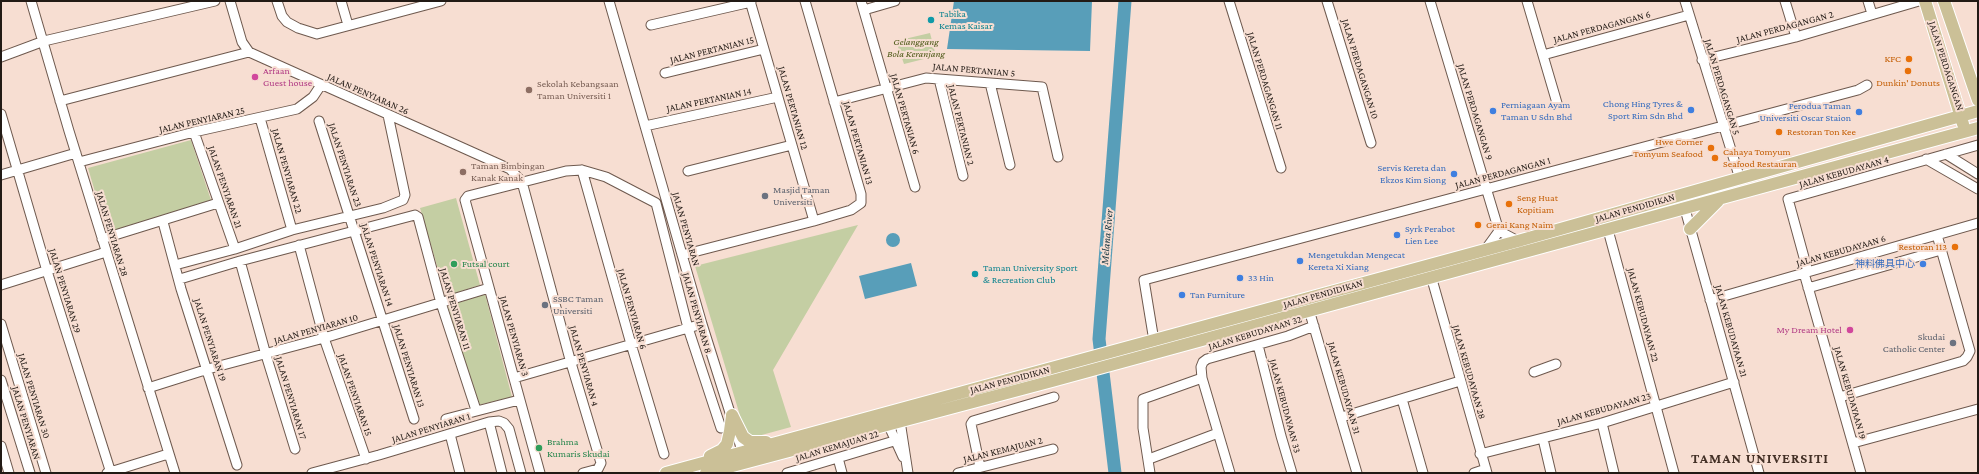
<!DOCTYPE html>
<html>
<head>
<meta charset="utf-8">
<style>
	body { margin:0 }
	#map { position:relative; width:1979px; height:474px; overflow:hidden; background:#f7ded2; font-family:"Crimson Pro",serif }
	canvas { display:block }
	.frame { position:absolute; inset:0; border:2px solid #221a15; pointer-events:none }
</style>
</head>
<body>
<div id="map">
<canvas width="1979" height="474"></canvas>
<div class="frame"></div>
</div>
<script>
const ctx = document.querySelector('canvas').getContext('2d');
ctx.lineJoin = 'round';
function fill(path, color) {
  ctx.fillStyle = color;
  ctx.fill(path, 'evenodd');
}
function toPath(rows) {
  const path = new Path2D();
  for (const r of rows) {
    if (r.length === 3) {
      path.moveTo(r[0] + r[2], r[1]);
      path.arc(r[0], r[1], r[2], 0, 2 * Math.PI);
      continue;
    }
    path.moveTo(r[0], r[1]);
    for (let i = 2; i < r.length; i += 2) path.lineTo(r[i], r[i + 1]);
  }
  return path;
}
function trace(path, color, width, dash) {
  ctx.strokeStyle = color;
  ctx.lineWidth = width;
  ctx.lineCap = dash ? 'butt' : 'round';
  ctx.setLineDash(dash || []);
  ctx.stroke(path);
}
function drawText(font, color, halo, rows, align = 'center') {
  ctx.font = font + ' "Crimson Pro","Noto Sans SC",serif';
  ctx.lineWidth = 4;
  ctx.setLineDash([]);
  ctx.textBaseline = 'middle';
  ctx.strokeStyle = halo;
  ctx.fillStyle = color;
  for (const [text, x, y, turn = 0] of rows) {
    ctx.save();
    ctx.translate(x, y);
    ctx.rotate((+turn || 0) * Math.PI / 180);
    ctx.textAlign = isNaN(turn) ? turn : align;
    if (halo) ctx.strokeText(text, 0, 0);
    ctx.fillText(text, 0, 0);
    ctx.restore();
  }
}
const green = toPath([
	[930,33,936,56,904,64,896,41],
	[191,140,211,200,107,233,88,168],
	[456,198,480,285,446,296,420,208],
	[858,225,773,370,791,427,747,439,695,266],
	[485,294,512,397,478,405,448,306]
]);
const water = toPath([
	[954,1,1092,1,1090,51,947,49],
	[893,240,7],
	[911,263,917,286,865,299,859,276]
]);
const river = toPath([
	[1115,473,1099,339,1125,1]
]);
const minor = toPath([
	[31,1,69,131,175,473],
	[230,1,242,42,249,52],
	[277,1,282,16,287,22,298,28,317,34,441,1],
	[341,1,348,25],
	[609,1,702,324,744,457],
	[750,1,814,221],
	[861,1,915,187],
	[1229,1,1281,168],
	[1327,1,1371,143],
	[1430,1,1499,231,1518,241],
	[1527,1,1557,103],
	[1685,1,1740,179],
	[1785,1,1796,37],
	[1868,1,1872,14],
	[864,10,895,1],
	[651,25,751,2],
	[1543,55,1689,15],
	[1,57,44,41,215,1],
	[1702,60,1796,37,1919,1],
	[665,73,764,49],
	[939,79,963,176],
	[990,83,1010,165],
	[60,101,249,52,510,169,522,182,571,363,601,463,598,469,583,473],
	[834,102,926,78,1042,87,1058,157],
	[1,114,47,271,111,473],
	[260,118,292,230],
	[319,121,414,419],
	[645,126,778,97],
	[194,132,235,249],
	[1946,154,1978,174],
	[1926,159,1978,189],
	[79,162,194,132,297,109,313,97,321,85],
	[582,170,631,344,664,454],
	[688,171,792,145],
	[1,175,76,153],
	[1681,195,1759,473],
	[163,222,181,289,237,465],
	[1608,230,1674,473],
	[102,239,218,203],
	[299,245,324,338,366,459],
	[1486,249,1499,231],
	[682,255,814,221,851,210,861,203,861,194,805,1],
	[240,261,266,355,295,449],
	[175,265,235,249,292,230,383,208,403,200,405,195,388,115],
	[1808,272,1788,199,1978,145],
	[1804,273,1861,473],
	[1431,276,1487,473],
	[180,279,240,261,415,215,418,217,441,303,476,410],
	[1,285,106,252],
	[1808,288,1941,250],
	[1710,300,1978,223],
	[1309,310,1357,473],
	[1,324,46,473],
	[1154,341,1144,280,1858,90,1867,85],
	[1258,345,1281,436,1292,473],
	[1534,372,1556,364],
	[514,378,702,324],
	[1,380,30,473],
	[148,388,208,369,324,338,489,288],
	[1840,397,1963,361,1967,357,1970,351,1937,235],
	[1402,399,1423,473],
	[1342,417,1460,381],
	[446,419,519,400],
	[900,421,908,473],
	[489,422,502,473],
	[1602,423,1614,473],
	[888,424,903,457],
	[450,434,460,473],
	[1543,439,1551,473],
	[1853,443,1978,409],
	[1,446,9,473],
	[1480,454,1602,423,1734,382],
	[838,458,842,473],
	[1149,459,1218,433],
	[980,467,971,424,973,421,1054,397],
	[107,473,168,454],
	[312,473,379,455,489,422,499,421,504,423,509,429,521,473],
	[540,473,465,200,468,196,566,171,582,170,606,177,656,203,688,328,721,428],
	[787,473,894,441],
	[958,473,1053,449],
	[1150,473,1143,428,1143,399,1202,378],
	[1230,473,1202,378,1201,367,1203,362,1207,359,1288,336,1314,326],
	[1474,473,1486,469]
]);
const major = toPath([
	[1925,1,1963,124],
	[1944,1,1978,100],
	[1690,229,1718,201],
	[732,415,743,437,750,442,766,442],
	[710,456,722,450,727,444,730,431,732,416],
	[666,473,1518,241,1978,111],
	[706,473,1052,381,1978,128]
]);
const markers = [
	[931,20,4,"#0f9aa8"],
	[1909,59,4,"#e8710a"],
	[1908,71,4,"#e8710a"],
	[255,77,4,"#d1479c"],
	[529,90,4,"#8d6e63"],
	[1691,110,4,"#3f7fe0"],
	[1493,111,4,"#3f7fe0"],
	[1859,112,4,"#3f7fe0"],
	[1779,132,4,"#e8710a"],
	[1711,148,4,"#e8710a"],
	[1715,158,4,"#e8710a"],
	[463,172,4,"#8d6e63"],
	[1454,174,4,"#3f7fe0"],
	[765,196,4,"#6b7280"],
	[1509,204,4,"#e8710a"],
	[1478,225,4,"#e8710a"],
	[1397,235,4,"#3f7fe0"],
	[1955,247,4,"#e8710a"],
	[1300,261,4,"#3f7fe0"],
	[454,264,4,"#2e9e5b"],
	[1923,264,4,"#3f7fe0"],
	[975,274,4,"#0f9aa8"],
	[1240,278,4,"#3f7fe0"],
	[1182,295,4,"#3f7fe0"],
	[545,305,4,"#6b7280"],
	[1850,330,4,"#d1479c"],
	[1953,343,4,"#6b7280"],
	[539,448,4,"#2e9e5b"]
];
const cultureNames = [
	["Tabika",939,14],
	["Kemas Kaisar",939,26],
	["Taman University Sport",983,268],
	["& Recreation Club",983,280]
];
const streetNames = [
	["JALAN PERDAGANGAN 6",1602,27,-15],
	["JALAN PERDAGANGAN 2",1785,27,-15],
	["JALAN PERTANIAN 15",712,50,-14],
	["JALAN PERDAGANGAN",1946,66,72],
	["JALAN PERDAGANGAN 10",1360,69,73],
	["JALAN PERTANIAN 5",974,70,5],
	["JALAN PERDAGANGAN 11",1265,81,73],
	["JALAN PERDAGANGAN 5",1722,87,73],
	["JALAN PENYIARAN 26",368,94,24],
	["JALAN PERTANIAN 14",709,100,-12],
	["JALAN PERTANIAN 12",793,108,74],
	["JALAN PERDAGANGAN 9",1475,112,73],
	["JALAN PERTANIAN 6",905,114,74],
	["JALAN PENYIARAN 25",202,120,-13],
	["JALAN PERTANIAN 2",961,125,76],
	["JALAN PERTANIAN 13",858,143,74],
	["JALAN PENYIARAN 23",345,165,72],
	["JALAN PENYIARAN 22",287,171,74],
	["JALAN KEBUDAYAAN 4",1844,172,-16],
	["JALAN PERDAGANGAN 1",1503,173,-15],
	["JALAN PENYIARAN 21",225,187,71],
	["JALAN PENDIDIKAN",1635,208,-16],
	["JALAN PENYIARAN",686,229,74],
	["JALAN PENYIARAN 28",112,234,73],
	["JALAN KEBUDAYAAN 6",1841,251,-16],
	["JALAN PENYIARAN 14",377,265,72],
	["JALAN PENYIARAN 29",65,291,73],
	["JALAN PENDIDIKAN",1323,294,-16],
	["JALAN PENYIARAN 11",455,309,73],
	["JALAN PENYIARAN 6",632,309,74],
	["JALAN PENYIARAN 8",697,313,74],
	["JALAN KEBUDAYAAN 22",1643,315,75],
	["JALAN PENYIARAN 10",316,329,-16],
	["JALAN KEBUDAYAAN 21",1731,331,74],
	["JALAN KEBUDAYAAN 32",1255,333,-17],
	["JALAN PENYIARAN 3",514,336,74],
	["JALAN PENYIARAN 19",210,340,72],
	["JALAN PENYIARAN 13",409,366,73],
	["JALAN PENYIARAN 4",584,366,74],
	["JALAN KEBUDAYAAN 28",1469,372,74],
	["JALAN PENDIDIKAN",1010,380,-15],
	["JALAN KEBUDAYAAN 31",1344,388,74],
	["JALAN KEBUDAYAAN 19",1850,393,74],
	["JALAN PENYIARAN 15",355,395,71],
	["JALAN PENYIARAN 30",34,396,73],
	["JALAN PENYIARAN 17",291,398,73],
	["JALAN KEBUDAYAAN 33",1285,406,75],
	["JALAN KEBUDAYAAN 23",1604,409,-16],
	["JALAN PENYIARAN",26,423,73],
	["JALAN PENYIARAN 1",431,428,-17],
	["JALAN KEMAJUAN 22",837,446,-17],
	["JALAN KEMAJUAN 2",1003,450,-14]
];
const parkNames = [
	["Gelanggang",916,42],
	["Bola Keranjang",916,54]
];
const foodNames = [
	["KFC",1901,59,"right"],
	["Dunkin' Donuts",1908,83,"center"],
	["Restoran Ton Kee",1787,132],
	["Hwe Corner",1703,142,"right"],
	["Tomyum Seafood",1703,154,"right"],
	["Cahaya Tomyum",1723,152],
	["Seafood Restauran",1723,164],
	["Seng Huat",1517,198],
	["Kopitiam",1517,210],
	["Gerai Kang Naim",1486,225],
	["Restoran 113",1947,247,"right"]
];
const hotelNames = [
	["Arfaan",263,71],
	["Guest house",263,83],
	["My Dream Hotel",1842,330,"right"]
];
const educationNames = [
	["Sekolah Kebangsaan",537,84],
	["Taman Universiti 1",537,96],
	["Taman Bimbingan",471,166],
	["Kanak Kanak",471,178]
];
const shopNames = [
	["Chong Hing Tyres &",1683,104,"right"],
	["Sport Rim Sdn Bhd",1683,116,"right"],
	["Perniagaan Ayam",1501,105],
	["Taman U Sdn Bhd",1501,117],
	["Perodua Taman",1851,106,"right"],
	["Universiti Oscar Staion",1851,118,"right"],
	["Servis Kereta dan",1446,168,"right"],
	["Ekzos Kim Siong",1446,180,"right"],
	["Syrk Perabot",1405,229],
	["Lien Lee",1405,241],
	["Mengetukdan Mengecat",1308,255],
	["Kereta Xi Xiang",1308,267],
	["神料佛具中心",1915,264,"right"],
	["33 Hin",1248,278],
	["Tan Furniture",1190,295]
];
const worshipNames = [
	["Masjid Taman",773,190],
	["Universiti",773,202],
	["SSBC Taman",553,299],
	["Universiti",553,311],
	["Skudai",1945,337,"right"],
	["Catholic Center",1945,349,"right"]
];
const leisureNames = [
	["Futsal court",462,264],
	["Brahma",547,442],
	["Kumaris Skudai",547,454]
];
const waterNames = [
	["Melana River",1107,237,-85]
];
const districtNames = [
	["TAMAN UNIVERSITI",1760,459]
];
fill(green, '#c4cea3');
fill(water, '#589eb9');
trace(river, '#589eb9', 13);
trace(minor, '#6e594e', 11);
trace(major, '#fff', 14);
trace(minor, '#fff', 9);
trace(major, '#cbc097', 12);
for (const [x, y, r, color] of markers) {
  const dot = new Path2D();
  dot.arc(x, y, r, 0, 2 * Math.PI);
  ctx.fillStyle = color;
  ctx.fill(dot);
  trace(dot, '#f7ded2', 1.5);
}
drawText('10px', '#0d838f', '#f7ded2', cultureNames, 'left');
drawText('10px', '#221a15', '#f7ded2', streetNames);
drawText('italic 10px', '#4f5a19', '#f7ded2', parkNames);
drawText('10px', '#c56008', '#f7ded2', foodNames, 'left');
drawText('10px', '#b23c85', '#f7ded2', hotelNames, 'left');
drawText('10px', '#785e54', '#f7ded2', educationNames, 'left');
drawText('10px', '#366cbe', '#f7ded2', shopNames, 'left');
drawText('10px', '#5b616d', '#f7ded2', worshipNames, 'left');
drawText('10px', '#27864d', '#f7ded2', leisureNames, 'left');
drawText('italic 11px', '#143541', '#f7ded2', waterNames);
ctx.letterSpacing = '1px';
drawText('bold 14px', '#433026', '#f7ded2', districtNames);
ctx.letterSpacing = '0px';
</script>
</body>
</html>
